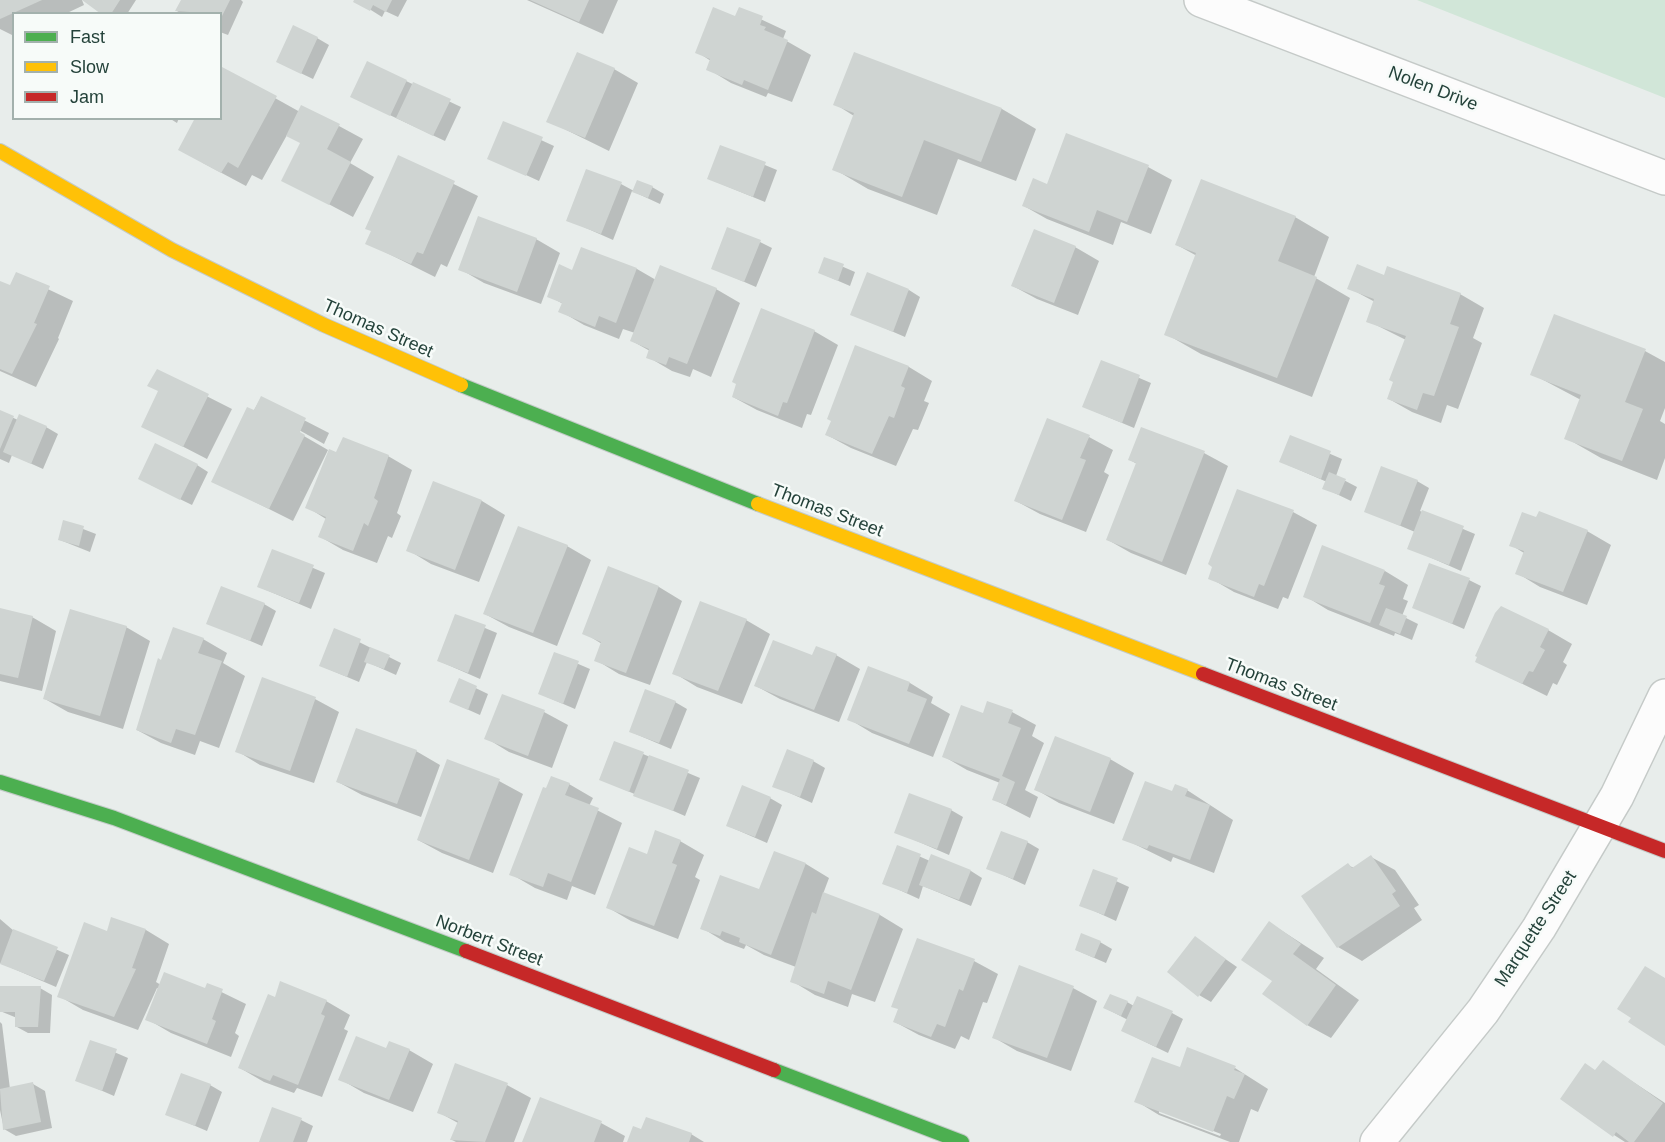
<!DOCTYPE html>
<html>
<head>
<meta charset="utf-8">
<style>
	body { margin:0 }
	#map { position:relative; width:1665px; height:1142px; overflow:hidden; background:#e8edeb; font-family:Helvetica,sans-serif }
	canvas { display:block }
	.legend { position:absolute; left:12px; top:12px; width:210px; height:108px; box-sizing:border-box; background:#f7fbf9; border:2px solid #a3b1ad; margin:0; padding:8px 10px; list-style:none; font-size:18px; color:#24423a }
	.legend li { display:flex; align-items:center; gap:12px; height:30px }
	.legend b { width:30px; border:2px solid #a3b1ad }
</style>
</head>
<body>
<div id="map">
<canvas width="1665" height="1142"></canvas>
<ul class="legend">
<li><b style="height:8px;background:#4caf50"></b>Fast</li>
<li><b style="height:8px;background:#ffc107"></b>Slow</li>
<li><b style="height:8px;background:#c62828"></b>Jam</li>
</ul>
</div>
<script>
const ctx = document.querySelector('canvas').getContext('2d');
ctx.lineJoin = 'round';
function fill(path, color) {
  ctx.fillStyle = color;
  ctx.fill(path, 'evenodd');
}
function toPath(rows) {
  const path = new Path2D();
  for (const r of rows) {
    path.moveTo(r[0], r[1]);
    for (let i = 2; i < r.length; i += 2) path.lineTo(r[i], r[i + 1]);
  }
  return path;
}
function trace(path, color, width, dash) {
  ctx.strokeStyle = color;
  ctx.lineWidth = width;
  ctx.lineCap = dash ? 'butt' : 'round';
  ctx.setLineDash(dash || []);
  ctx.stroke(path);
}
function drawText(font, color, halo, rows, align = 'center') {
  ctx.font = font + ' Helvetica,sans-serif';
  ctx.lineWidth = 5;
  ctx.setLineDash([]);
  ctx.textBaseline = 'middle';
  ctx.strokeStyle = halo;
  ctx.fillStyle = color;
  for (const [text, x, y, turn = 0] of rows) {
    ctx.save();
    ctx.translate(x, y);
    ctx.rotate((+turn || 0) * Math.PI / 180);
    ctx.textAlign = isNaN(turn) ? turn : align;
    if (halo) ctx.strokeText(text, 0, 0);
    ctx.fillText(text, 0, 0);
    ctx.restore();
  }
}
const green = toPath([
	[1417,0,1665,0,1665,98]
]);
const shadow = toPath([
	[0,0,82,0,84,5,65,14,14,14,14,36,0,29],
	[84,0,136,0,127,14,104,14],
	[183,0,241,0,243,2,228,35,220,32,220,14,182,14,177,11],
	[355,0,407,0,398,17,385,11,382,17],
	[527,0,618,0,603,34],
	[739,9,786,31,783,39,811,55,792,102,768,93,766,97,731,83,708,69,711,61,697,52,736,18],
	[317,38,329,45,313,79,290,68],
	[855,54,1002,109,1036,129,1016,181,958,159,937,215,868,189,834,169,854,116,835,104],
	[368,63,461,107,445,141,364,103],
	[223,69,300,112,339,126,363,139,350,163,374,177,353,217,283,180,302,143,287,135,262,180,252,175,246,186,203,163,220,118,220,73],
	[614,69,638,83,609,151,548,121],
	[169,118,179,118,177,123],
	[504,123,554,146,539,181,489,158],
	[721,147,777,170,765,202,709,179],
	[399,157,478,196,447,267,441,264,435,277,367,243],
	[1148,167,1172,180,1151,234,1121,222,1113,245,1047,219,1024,206,1048,186],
	[621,184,634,191,652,187,664,194,660,204,632,191,613,240,568,220],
	[1295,217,1329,237,1314,277,1350,298,1312,397,1201,354,1166,334,1197,256,1177,245],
	[536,239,560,253,541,304,484,283,460,269],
	[760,242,772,248,756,287,712,268],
	[1075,247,1099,261,1078,315,1037,299,1013,286],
	[582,249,637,269,656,280,716,289,740,303,711,377,693,369,690,377,672,371,648,357,650,351,632,341,635,333,623,329,619,339,584,325,560,311,563,304,549,296,573,271],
	[825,259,855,272,850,286,820,273],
	[16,274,73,301,58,338,59,339,36,387,0,371,0,282,10,287],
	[1384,277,1460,294,1484,308,1473,338,1482,343,1458,409,1447,405,1441,423,1412,412,1389,399,1406,340,1368,321,1375,302,1349,288],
	[909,290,920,297,905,337,852,314],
	[814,331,838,345,811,415,807,414,802,428,757,410,733,397],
	[856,347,909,367,932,381,924,401,929,403,918,430,913,429,896,466,851,448,827,435],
	[1645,351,1665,362,1665,408,1660,421,1665,424,1665,458,1657,480,1601,458,1566,438,1581,400,1532,374],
	[1102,362,1151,383,1134,428,1084,407],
	[157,371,232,409,207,459,143,426,160,392],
	[261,398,329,433,324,444,299,430,297,432,328,450,293,521,213,481],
	[0,412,18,420,46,427,58,434,43,469,12,455,9,463,0,459],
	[1089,437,1113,450,1104,472,1109,475,1086,532,1040,514,1016,501],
	[1291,437,1342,459,1336,476,1357,487,1351,501,1324,488,1327,482,1281,462],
	[1204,453,1228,466,1186,575,1131,553,1108,540,1137,464,1130,460],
	[337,454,388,456,412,470,397,513,401,516,392,538,388,536,377,563,343,550,319,536,326,519,307,507],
	[197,465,208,472,192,505,151,485],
	[1417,481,1429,488,1420,511,1475,534,1461,571,1409,548,1415,532,1365,511],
	[434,483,482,501,505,515,479,582,431,564,408,550],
	[1293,512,1317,525,1288,599,1283,597,1278,609,1234,592,1210,578],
	[65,522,96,534,90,552,60,540],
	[1587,531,1611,545,1587,605,1540,587,1517,573,1524,553,1511,545],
	[567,546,591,560,557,646,509,627,485,614],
	[273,551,325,573,311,609,259,587],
	[609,568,659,587,682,601,650,685,619,674,596,660,602,644,584,633],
	[1385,571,1408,585,1403,599,1408,601,1402,616,1418,624,1412,640,1395,633,1394,636,1328,610,1305,596],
	[1469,580,1481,586,1464,629,1413,607],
	[264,604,276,611,262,646,208,623],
	[0,610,32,617,56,631,42,691,0,681],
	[456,616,497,633,480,679,439,661],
	[746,620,770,634,742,704,697,687,674,673],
	[126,627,150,641,123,729,68,712,45,699],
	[335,630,401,663,396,675,367,662,359,682,321,666],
	[1548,630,1572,644,1563,662,1567,665,1557,685,1553,683,1547,696,1476,661],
	[203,639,227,653,223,663,245,676,219,748,200,741,195,755,161,743,137,730],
	[555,654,590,669,575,709,540,694],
	[836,655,860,669,839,722,780,699,756,686,813,657],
	[869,668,910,683,933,697,931,703,950,714,933,757,872,733,849,719],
	[459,680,488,694,480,715,451,702],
	[315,699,339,712,314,783,260,765,237,751],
	[675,702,687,709,671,749,631,732],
	[544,712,568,725,552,768,509,752,486,738],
	[1012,712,1036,725,1032,736,1044,743,1025,790,1038,797,1030,818,993,799,1000,783,967,770,943,756,984,715],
	[1055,738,1110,759,1134,773,1114,824,1059,803,1035,789],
	[416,751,440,765,421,817,362,795,338,782],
	[643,754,700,778,685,816,600,779],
	[448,761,499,781,523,794,493,873,442,853,418,840],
	[813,761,825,768,812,803,774,786],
	[569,784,593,798,589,806,622,823,595,895,572,886,567,900,535,888,511,874],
	[1187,790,1233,820,1214,873,1173,857,1171,862,1124,839,1173,793],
	[770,798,782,805,767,843,728,826],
	[951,810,963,817,949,855,896,832],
	[680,841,704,855,695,877,700,880,678,939,631,921,607,907,647,855],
	[1027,842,1039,849,1025,885,988,868],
	[898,847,930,861,971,871,982,878,971,906,923,886,919,899,884,883],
	[774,853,806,864,829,878,823,894,880,915,903,929,875,1002,852,994,848,1007,815,995,792,981,796,967,764,955,746,945,744,949,725,942,702,928,759,891],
	[1371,857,1395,870,1419,905,1414,908,1422,920,1362,961,1338,947,1348,865,1354,868],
	[1094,871,1129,887,1116,921,1081,905],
	[0,919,14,931,69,955,56,987,0,963],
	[112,919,146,930,169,944,156,982,161,985,205,990,207,985,246,1004,235,1033,239,1036,231,1057,171,1033,147,1019,159,989,157,988,138,1030,83,1010,59,996,107,933],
	[1270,923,1324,958,1316,969,1359,1000,1331,1038,1307,1025,1274,981],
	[1195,938,1237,967,1211,1002,1199,995],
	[1100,942,1112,949,1106,963,1076,950],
	[974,961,998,974,987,1003,983,1002,969,1040,961,1036,955,1049,919,1035,895,1022],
	[40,988,52,995,50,1033,28,1033,17,1027,17,1018,0,1011],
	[1073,988,1097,1001,1071,1071,1017,1051,993,1037],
	[275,999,326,1001,350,1015,344,1029,348,1031,322,1097,297,1088,294,1093,264,1082,240,1068],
	[1127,1002,1134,1006,1172,1013,1183,1019,1168,1053,1135,1037,1128,1020,1105,1008],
	[0,1022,2,1024,10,1089,33,1084,45,1091,52,1128,16,1136,4,1129,0,1110],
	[91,1042,128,1058,114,1096,77,1080],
	[387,1050,409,1050,433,1064,413,1112,364,1093,340,1079],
	[1603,1062,1665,1103,1665,1142,1625,1142,1614,1135],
	[1235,1068,1268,1089,1258,1112,1251,1109,1239,1142,1230,1142,1159,1115,1136,1101,1180,1069],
	[1159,1110,1221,1134,1220,1136,1159,1113],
	[210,1085,222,1092,207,1131,167,1114],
	[507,1085,531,1098,514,1142,456,1142,452,1140,458,1123,438,1112],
	[301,1120,313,1126,307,1142,261,1142],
	[601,1123,625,1136,623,1142,524,1142],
	[642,1131,691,1134,704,1142,629,1142]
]);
const building = toPath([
	[0,0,42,0,0,19],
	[82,0,120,0,111,14,101,14],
	[181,0,230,0,220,20,220,14,175,11],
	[354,0,392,0,386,12,373,5,370,11,353,2],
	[530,0,589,0,579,22],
	[713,7,735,16,739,7,763,16,760,25,766,27,764,30,788,40,768,90,744,80,742,85,706,70,710,59,695,53],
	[293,25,318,37,301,74,276,62],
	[577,52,615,68,585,138,546,122],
	[854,52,1002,108,981,162,924,140,902,197,832,170,854,113,833,105],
	[367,61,407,80,390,116,350,97],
	[222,67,277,96,238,168,228,162,221,173,178,150,195,118,220,118],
	[413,82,451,99,433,136,396,118],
	[301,105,340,124,327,149,351,162,329,205,281,181,300,143,286,136],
	[503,121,543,137,526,176,487,159],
	[1066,133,1149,165,1127,222,1097,210,1089,232,1022,206,1033,178,1047,184],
	[720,145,766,162,753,197,707,179],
	[398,155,455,181,423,254,417,252,411,264,365,244,371,231,365,229],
	[586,169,622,182,601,234,566,221],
	[1201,179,1296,216,1278,261,1317,277,1277,378,1164,335,1196,253,1175,245],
	[637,180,653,186,648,198,632,192],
	[478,216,537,238,517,292,458,270],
	[727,227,761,240,744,282,711,269],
	[1034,229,1076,246,1054,303,1011,286],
	[581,247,637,268,616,323,599,316,595,327,558,312,562,303,547,297,559,264,572,270],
	[824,257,844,264,838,281,818,273],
	[1357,264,1384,275,1387,266,1461,293,1450,324,1459,327,1434,396,1423,393,1417,410,1387,399,1393,382,1389,380,1406,336,1366,322,1374,299,1347,289],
	[660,265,717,288,687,364,669,357,666,365,646,358,649,349,630,341],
	[16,272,50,286,34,323,37,324,12,374,0,369,0,281,10,285],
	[867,272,909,289,893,332,850,315],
	[761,308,815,330,787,403,783,402,778,416,732,397,736,384,732,382],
	[1554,314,1646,349,1625,402,1643,409,1622,461,1564,439,1581,395,1530,375],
	[855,345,909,366,901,386,905,388,894,418,889,416,872,454,825,435,831,421,827,419],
	[1101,360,1140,375,1122,423,1082,407],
	[157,369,209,394,183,447,141,427,158,391,147,386],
	[261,396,306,418,300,432,305,435,269,509,211,482,247,407,254,410],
	[0,410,14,416,0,449],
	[19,414,47,426,31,464,3,452],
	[1047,418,1090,435,1080,458,1086,460,1062,520,1014,501],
	[1141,427,1205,451,1162,562,1106,540,1136,463,1128,460],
	[1290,435,1331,451,1321,479,1279,462],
	[343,437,389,455,374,498,378,501,368,526,364,523,353,551,318,537,326,517,305,508,329,449,336,452],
	[155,443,198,464,180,500,138,479],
	[1381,466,1418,480,1400,526,1364,512],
	[1329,472,1346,479,1339,495,1322,489],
	[433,481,482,500,455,570,406,551],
	[1237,489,1294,510,1264,586,1259,584,1254,597,1208,579,1212,567,1208,564],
	[1422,510,1464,526,1449,565,1407,549],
	[1539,511,1588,530,1563,592,1515,574,1524,551,1509,546,1522,512,1536,517],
	[63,520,84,526,79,546,58,540],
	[518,526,568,545,533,633,483,614],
	[1322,545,1385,570,1379,584,1385,586,1370,623,1303,597],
	[272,549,314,565,299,603,257,587],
	[1429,563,1470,578,1452,624,1412,608],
	[608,566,659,586,626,673,594,661,601,642,582,634],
	[221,586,265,603,250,641,206,624],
	[700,601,747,619,718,691,672,674],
	[1501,606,1549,629,1540,647,1545,650,1533,672,1529,671,1522,684,1475,662,1477,657,1475,656,1495,613],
	[0,608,33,616,18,678,0,674],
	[1386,608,1407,616,1400,634,1379,625],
	[70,609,127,626,100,716,43,699],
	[455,614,486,625,468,673,437,661],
	[173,627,204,638,198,653,222,661,195,735,176,729,171,743,136,730,158,658,161,660],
	[334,628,361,639,347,677,319,666],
	[773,640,812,655,816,646,837,654,814,710,754,686],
	[370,647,390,655,384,669,364,662],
	[554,652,579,661,563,704,538,694],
	[868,666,910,682,907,691,927,699,909,744,847,720],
	[262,677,316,697,290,771,235,752],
	[459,678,477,686,468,710,449,702],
	[645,689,676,701,659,743,629,732],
	[502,694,545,710,528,756,484,739],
	[987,701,1013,710,1008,723,1021,728,1002,776,1015,782,1006,805,992,800,1000,779,942,757,961,705,983,713],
	[356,728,417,750,397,804,336,782],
	[1055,736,1111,758,1090,812,1034,790],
	[614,741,644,752,629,792,599,780],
	[787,749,814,760,800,797,772,787],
	[649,755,689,770,673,811,633,796],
	[447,759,500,779,469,860,417,840],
	[551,776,570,783,565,795,599,808,571,882,548,873,543,887,509,875,543,787,546,788],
	[1145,781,1172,791,1175,784,1188,789,1185,796,1210,805,1190,860,1149,845,1147,849,1122,840],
	[742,785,771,797,755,837,726,826],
	[909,793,952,809,937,849,894,833],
	[655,830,681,840,672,863,677,865,654,926,606,908,629,847,647,854],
	[1001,831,1028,841,1013,879,986,869],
	[897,845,921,854,907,893,882,884],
	[774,851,806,863,771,955,739,942,740,938,722,931,720,936,700,929,720,875,759,889],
	[931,854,971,870,959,900,919,885],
	[1371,855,1396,891,1392,894,1400,906,1337,948,1301,896,1348,863,1352,868],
	[1093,869,1118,878,1104,915,1079,906],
	[823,892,880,914,851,990,828,981,824,994,790,982,812,912,816,914],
	[111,917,146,929,132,968,136,969,114,1017,57,997,84,922,107,931],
	[1269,921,1301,944,1293,954,1336,985,1307,1026,1262,994,1272,981,1241,960],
	[13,929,58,947,44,981,0,964],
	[1081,933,1101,941,1094,958,1075,950],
	[1195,936,1226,959,1198,997,1167,972],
	[917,938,975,959,963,991,959,989,945,1027,937,1024,931,1037,893,1022,898,1009,891,1007],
	[1019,965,1074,986,1047,1058,992,1038],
	[1645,966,1665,978,1665,1046,1628,1022,1631,1018,1617,1009],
	[164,972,205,988,207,983,223,989,212,1019,216,1021,207,1044,145,1020],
	[280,981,327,1000,321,1014,325,1016,298,1085,273,1075,270,1081,238,1068,268,994,275,997],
	[0,986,41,986,38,1027,15,1027,15,1012,0,1012],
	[1110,994,1128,1001,1121,1016,1103,1008],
	[1137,996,1173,1011,1156,1047,1121,1031],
	[356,1036,386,1048,389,1041,410,1049,389,1100,338,1080],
	[90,1040,117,1049,102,1091,75,1081],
	[1187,1047,1236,1066,1234,1070,1245,1074,1234,1099,1227,1096,1213,1132,1134,1102,1152,1057,1180,1067],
	[1603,1060,1663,1103,1634,1142,1629,1142,1616,1132,1613,1137,1560,1099,1585,1063,1595,1070],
	[455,1063,508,1083,485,1142,450,1140,458,1121,437,1113],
	[181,1073,211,1084,195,1126,165,1115],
	[33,1082,41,1122,3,1130,0,1089],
	[540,1097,602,1121,594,1142,522,1142],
	[272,1107,302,1118,293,1142,259,1142],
	[646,1117,692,1133,689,1142,627,1142,633,1126,641,1129]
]);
const street = toPath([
	[1201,0,1665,178],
	[1377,1142,1483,1011,1539,928,1617,796,1665,696]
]);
const fast = toPath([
	[461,385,758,504],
	[0,782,114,818,466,951],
	[774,1070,962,1142]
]);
const slow = toPath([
	[0,151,172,250,324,325,461,385],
	[758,504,1203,674]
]);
const jam = toPath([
	[1203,674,1665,851],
	[466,951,774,1070]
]);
const streetNames = [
	["Nolen Drive",1433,89,21],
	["Thomas Street",378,329,24],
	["Thomas Street",827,511,21],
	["Thomas Street",1281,685,21],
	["Marquette Street",1536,929,-57],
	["Norbert Street",489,941,21]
];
fill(green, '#d1e6d8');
fill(shadow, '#0003');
fill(building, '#cfd4d2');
trace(street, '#c5cac8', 36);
trace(fast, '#c3cbc8', 16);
trace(slow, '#c3cbc8', 16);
trace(jam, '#c3cbc8', 16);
trace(street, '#fcfcfc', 33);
trace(fast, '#4caf50', 14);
trace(slow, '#ffc107', 14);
trace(jam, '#c62828', 14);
drawText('18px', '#24423a', '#f7fbf9', streetNames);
</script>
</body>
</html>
